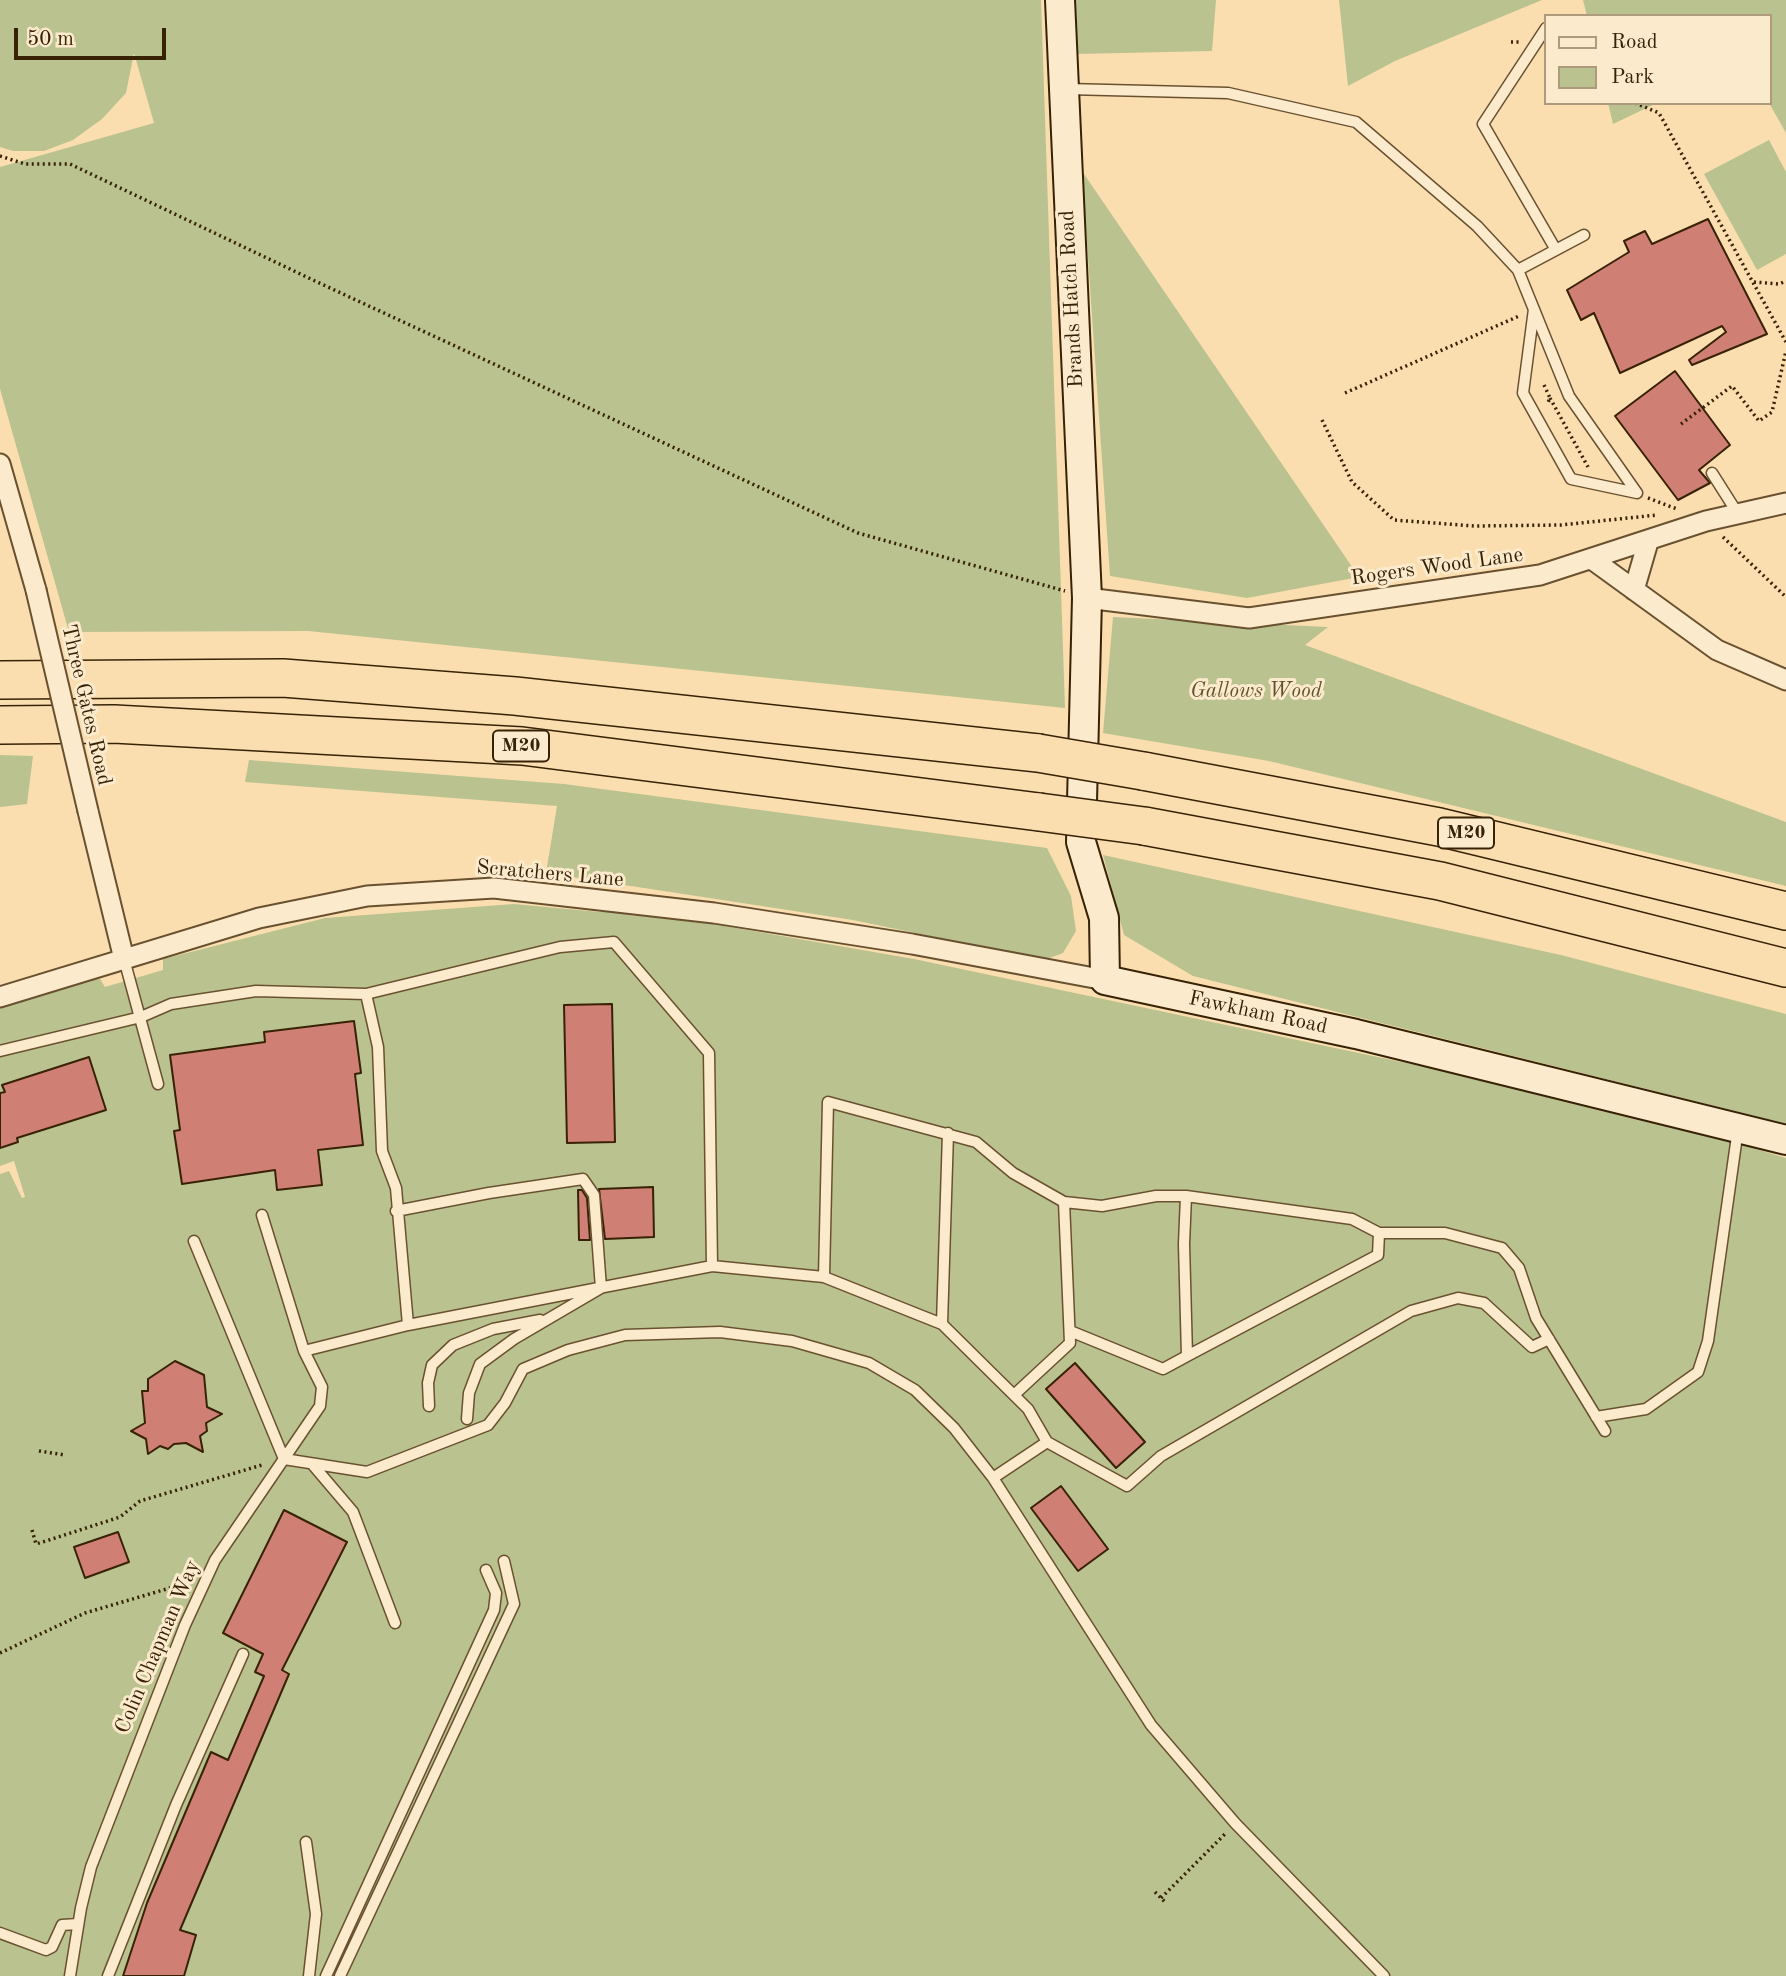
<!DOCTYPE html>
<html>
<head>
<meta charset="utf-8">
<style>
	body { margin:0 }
	#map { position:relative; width:1786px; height:1976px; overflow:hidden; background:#fbdeb0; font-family:"Old Standard TT",serif }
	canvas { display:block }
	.legend { position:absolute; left:1544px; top:14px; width:228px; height:91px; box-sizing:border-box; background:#fceacc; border:2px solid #ae9a7d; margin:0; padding:9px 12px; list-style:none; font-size:21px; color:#382206 }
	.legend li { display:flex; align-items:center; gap:14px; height:35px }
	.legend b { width:35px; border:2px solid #ae9a7d }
	.scale { position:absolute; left:14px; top:28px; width:152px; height:32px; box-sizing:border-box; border:4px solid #382206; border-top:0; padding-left:9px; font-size:21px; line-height:24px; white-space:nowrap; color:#382206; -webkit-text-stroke:5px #fceacc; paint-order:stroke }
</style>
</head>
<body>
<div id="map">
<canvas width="1786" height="1976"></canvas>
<ul class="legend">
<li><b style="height:9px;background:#fceacc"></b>Road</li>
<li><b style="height:19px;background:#bac28f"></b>Park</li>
</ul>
<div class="scale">50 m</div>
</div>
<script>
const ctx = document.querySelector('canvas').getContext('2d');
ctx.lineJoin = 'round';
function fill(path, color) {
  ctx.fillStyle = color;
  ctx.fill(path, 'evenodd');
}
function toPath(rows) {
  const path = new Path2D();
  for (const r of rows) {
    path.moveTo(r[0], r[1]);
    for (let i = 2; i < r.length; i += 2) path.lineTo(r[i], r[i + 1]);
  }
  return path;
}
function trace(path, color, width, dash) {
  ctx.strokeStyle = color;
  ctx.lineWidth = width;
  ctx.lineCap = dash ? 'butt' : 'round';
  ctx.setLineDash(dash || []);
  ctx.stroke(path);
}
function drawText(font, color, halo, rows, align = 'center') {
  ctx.font = font + ' "Old Standard TT",serif';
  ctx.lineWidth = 6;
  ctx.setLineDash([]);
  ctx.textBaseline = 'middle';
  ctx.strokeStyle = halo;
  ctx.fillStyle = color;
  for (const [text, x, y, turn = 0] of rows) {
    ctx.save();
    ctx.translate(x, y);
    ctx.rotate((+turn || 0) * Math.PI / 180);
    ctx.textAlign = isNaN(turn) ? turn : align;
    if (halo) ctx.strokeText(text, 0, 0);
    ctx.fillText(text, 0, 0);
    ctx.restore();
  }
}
const green = toPath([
	[0,0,1041,0,1065,708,308,631,69,632,0,389,0,167,154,123,134,53,126,93,102,119,73,140,44,151,13,151,0,147],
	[1073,0,1216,0,1212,51,1076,54],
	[1339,0,1542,0,1395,61,1348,86],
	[1583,0,1786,0,1786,133,1769,103,1770,16,1587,16],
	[1608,103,1657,103,1613,124],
	[1769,140,1786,172,1786,254,1757,270,1704,174],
	[1082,171,1359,577,1247,598,1110,576],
	[1113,617,1328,627,1305,645,1786,822,1786,886,1269,761,1103,733],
	[0,755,33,756,27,804,0,807],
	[249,760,564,784,1047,848,1071,896,1076,931,1063,953,1044,960,853,920,546,873,557,806,245,782],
	[1103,855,1561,955,1786,1014,1786,1124,1193,976,1124,935],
	[514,904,600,912,623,910,629,915,690,920,914,959,1619,1108,1786,1158,1786,1976,0,1976,0,1174,9,1171,22,1198,25,1197,14,1161,0,1166,0,1004,82,980,100,979,105,987,163,970,163,959,325,918]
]);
const building = toPath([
	[1708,219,1767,334,1692,365,1689,360,1726,332,1722,326,1620,373,1594,313,1581,320,1567,290,1629,252,1624,241,1645,231,1652,244,1708,219],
	[1675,371,1730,445,1699,470,1710,483,1678,500,1615,416,1675,371],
	[612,1004,615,1142,567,1143,564,1005,612,1004],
	[354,1021,361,1073,355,1074,363,1145,318,1150,322,1185,277,1190,275,1170,182,1184,174,1131,180,1130,170,1055,265,1042,264,1032,354,1021],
	[89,1057,106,1110,17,1138,18,1142,0,1148,0,1093,5,1092,2,1085,89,1057],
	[653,1187,654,1237,605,1239,599,1189,653,1187],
	[578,1190,582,1190,587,1198,590,1240,579,1240,578,1190],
	[175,1361,204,1375,207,1407,222,1414,206,1423,207,1431,200,1436,203,1452,186,1443,174,1444,168,1449,160,1446,148,1454,146,1439,131,1431,145,1423,142,1391,148,1391,148,1379,175,1361],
	[1075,1363,1145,1442,1116,1468,1046,1389,1075,1363],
	[1061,1486,1108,1549,1078,1571,1031,1508,1061,1486],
	[284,1510,347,1542,282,1670,289,1674,180,1930,196,1935,184,1976,123,1976,147,1903,211,1752,228,1760,264,1676,255,1672,263,1654,223,1633,284,1510],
	[118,1532,129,1562,85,1578,74,1547,118,1532]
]);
const path = toPath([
	[1511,42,1520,42],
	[1635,103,1659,113,1786,342],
	[0,156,25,164,70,164,315,281,858,533,1065,591],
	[1754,282,1779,284,1786,281],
	[1544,385,1550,398,1547,405],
	[1345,393,1519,316],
	[1550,398,1588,467],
	[1322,420,1352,482,1394,520,1474,526,1561,525,1657,515],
	[1681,424,1732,386,1759,421,1772,412,1786,351],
	[1648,498,1677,509],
	[1723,537,1786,597],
	[39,1451,65,1455],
	[32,1530,36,1544,49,1540,120,1517,140,1501,262,1465],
	[0,1653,85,1613,187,1583],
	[1155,1892,1166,1903],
	[1161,1898,1226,1833]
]);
const lane = toPath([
	[1546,28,1483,124,1556,250],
	[1067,89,1228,93,1356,122,1477,226,1518,270,1569,396,1637,493,1571,479,1523,393,1534,309],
	[1518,270,1584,235],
	[1712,473,1738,514],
	[124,959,158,1084],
	[366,994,560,947,614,942,709,1053,712,1266],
	[0,1051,141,1017,171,1004,256,991,366,994,378,1047,382,1151,396,1188,408,1325],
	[396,1211,489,1193,583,1179,594,1195,601,1288,514,1339,480,1364,469,1393,467,1419],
	[262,1215,304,1351],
	[1379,1233,1445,1233,1502,1248,1519,1268,1536,1318,1605,1431],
	[194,1241,284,1459,367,1472,488,1425,505,1403,523,1369,568,1350,625,1335,720,1332,792,1341,869,1363,915,1390,954,1428,993,1478,1047,1442],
	[824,1277,828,1102,976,1142,1013,1173,1064,1202,1102,1206,1156,1196,1186,1196,1352,1219,1379,1233,1378,1255,1187,1356],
	[942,1324,948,1133],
	[1070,1331,1163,1369,1187,1356,1184,1244,1186,1196],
	[1015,1394,1070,1343,1064,1202],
	[429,1406,428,1383,432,1365,453,1345,493,1329,540,1320],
	[1596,1417,1646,1409,1698,1372,1708,1341,1738,1129],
	[313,1465,353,1512,395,1623],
	[993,1478,1151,1725,1235,1823,1384,1976],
	[306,1842,316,1914,309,1976],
	[0,1933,46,1950,52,1947,62,1925,78,1924],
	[70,1976,81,1908,91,1867,185,1625,215,1560,320,1406,322,1387,304,1351,408,1325,712,1266,824,1277,942,1324,1028,1409,1047,1442,1127,1486,1161,1456,1411,1311,1458,1298,1484,1303,1532,1347,1549,1339],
	[108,1976,176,1805,243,1654],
	[326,1976,494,1610,496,1593,486,1570],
	[340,1976,514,1604,504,1561]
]);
const street = toPath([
	[0,464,36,590],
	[1593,560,1717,650,1786,680],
	[1634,590,1648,542],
	[1087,598,1249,618,1540,575,1706,521,1786,503],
	[88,811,124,959],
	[0,997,259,918,367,896,494,888,714,913,912,944,1105,980]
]);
const secondary = toPath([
	[1060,0,1087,598,1081,842,1104,918,1105,980,1356,1034,1786,1140]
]);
const highway = toPath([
	[0,680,283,678,515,696,1038,753],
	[0,725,114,724,522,746,1039,812],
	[1143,771,1439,827,1786,911],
	[1144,826,1440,881,1786,968]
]);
const streetBridge = toPath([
	[36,590,88,811]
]);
const highwayBridge = toPath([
	[1038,753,1143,771],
	[1039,812,1144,826]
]);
const shields = [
	[521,746,56],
	[1466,833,56]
];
const shieldNames = [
	["M20",521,746],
	["M20",1466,833]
];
const streetNames = [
	["Brands Hatch Road",1072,299,-93],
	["Rogers Wood Lane",1437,567,-8],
	["Three Gates Road",86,705,77],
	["Scratchers Lane",550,874,5],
	["Fawkham Road",1258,1013,12],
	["Colin Chapman Way",158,1647,-67]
];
const parkNames = [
	["Gallows Wood",1256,691]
];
fill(green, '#bac28f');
fill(building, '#d07f75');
trace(building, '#382206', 2);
trace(lane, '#695130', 13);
trace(street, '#695130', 23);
trace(secondary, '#382206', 32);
trace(highway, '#382206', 40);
trace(path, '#382206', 3.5, [2, 3.5]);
trace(lane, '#fceacc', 10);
trace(street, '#fceacc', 19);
trace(secondary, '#fceacc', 28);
trace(highway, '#fbdeb0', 37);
trace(streetBridge, '#695130', 23, []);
trace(highwayBridge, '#382206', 40, []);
trace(streetBridge, '#fceacc', 19);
trace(highwayBridge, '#fbdeb0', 37);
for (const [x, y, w] of shields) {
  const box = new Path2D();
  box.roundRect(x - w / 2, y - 15.5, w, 31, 5);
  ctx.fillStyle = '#fceacc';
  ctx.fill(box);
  trace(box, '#382206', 2);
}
drawText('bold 19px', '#382206', null, shieldNames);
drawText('21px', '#382206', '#fceacc', streetNames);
drawText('italic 21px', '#5f522f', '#fceacc', parkNames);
</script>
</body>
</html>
